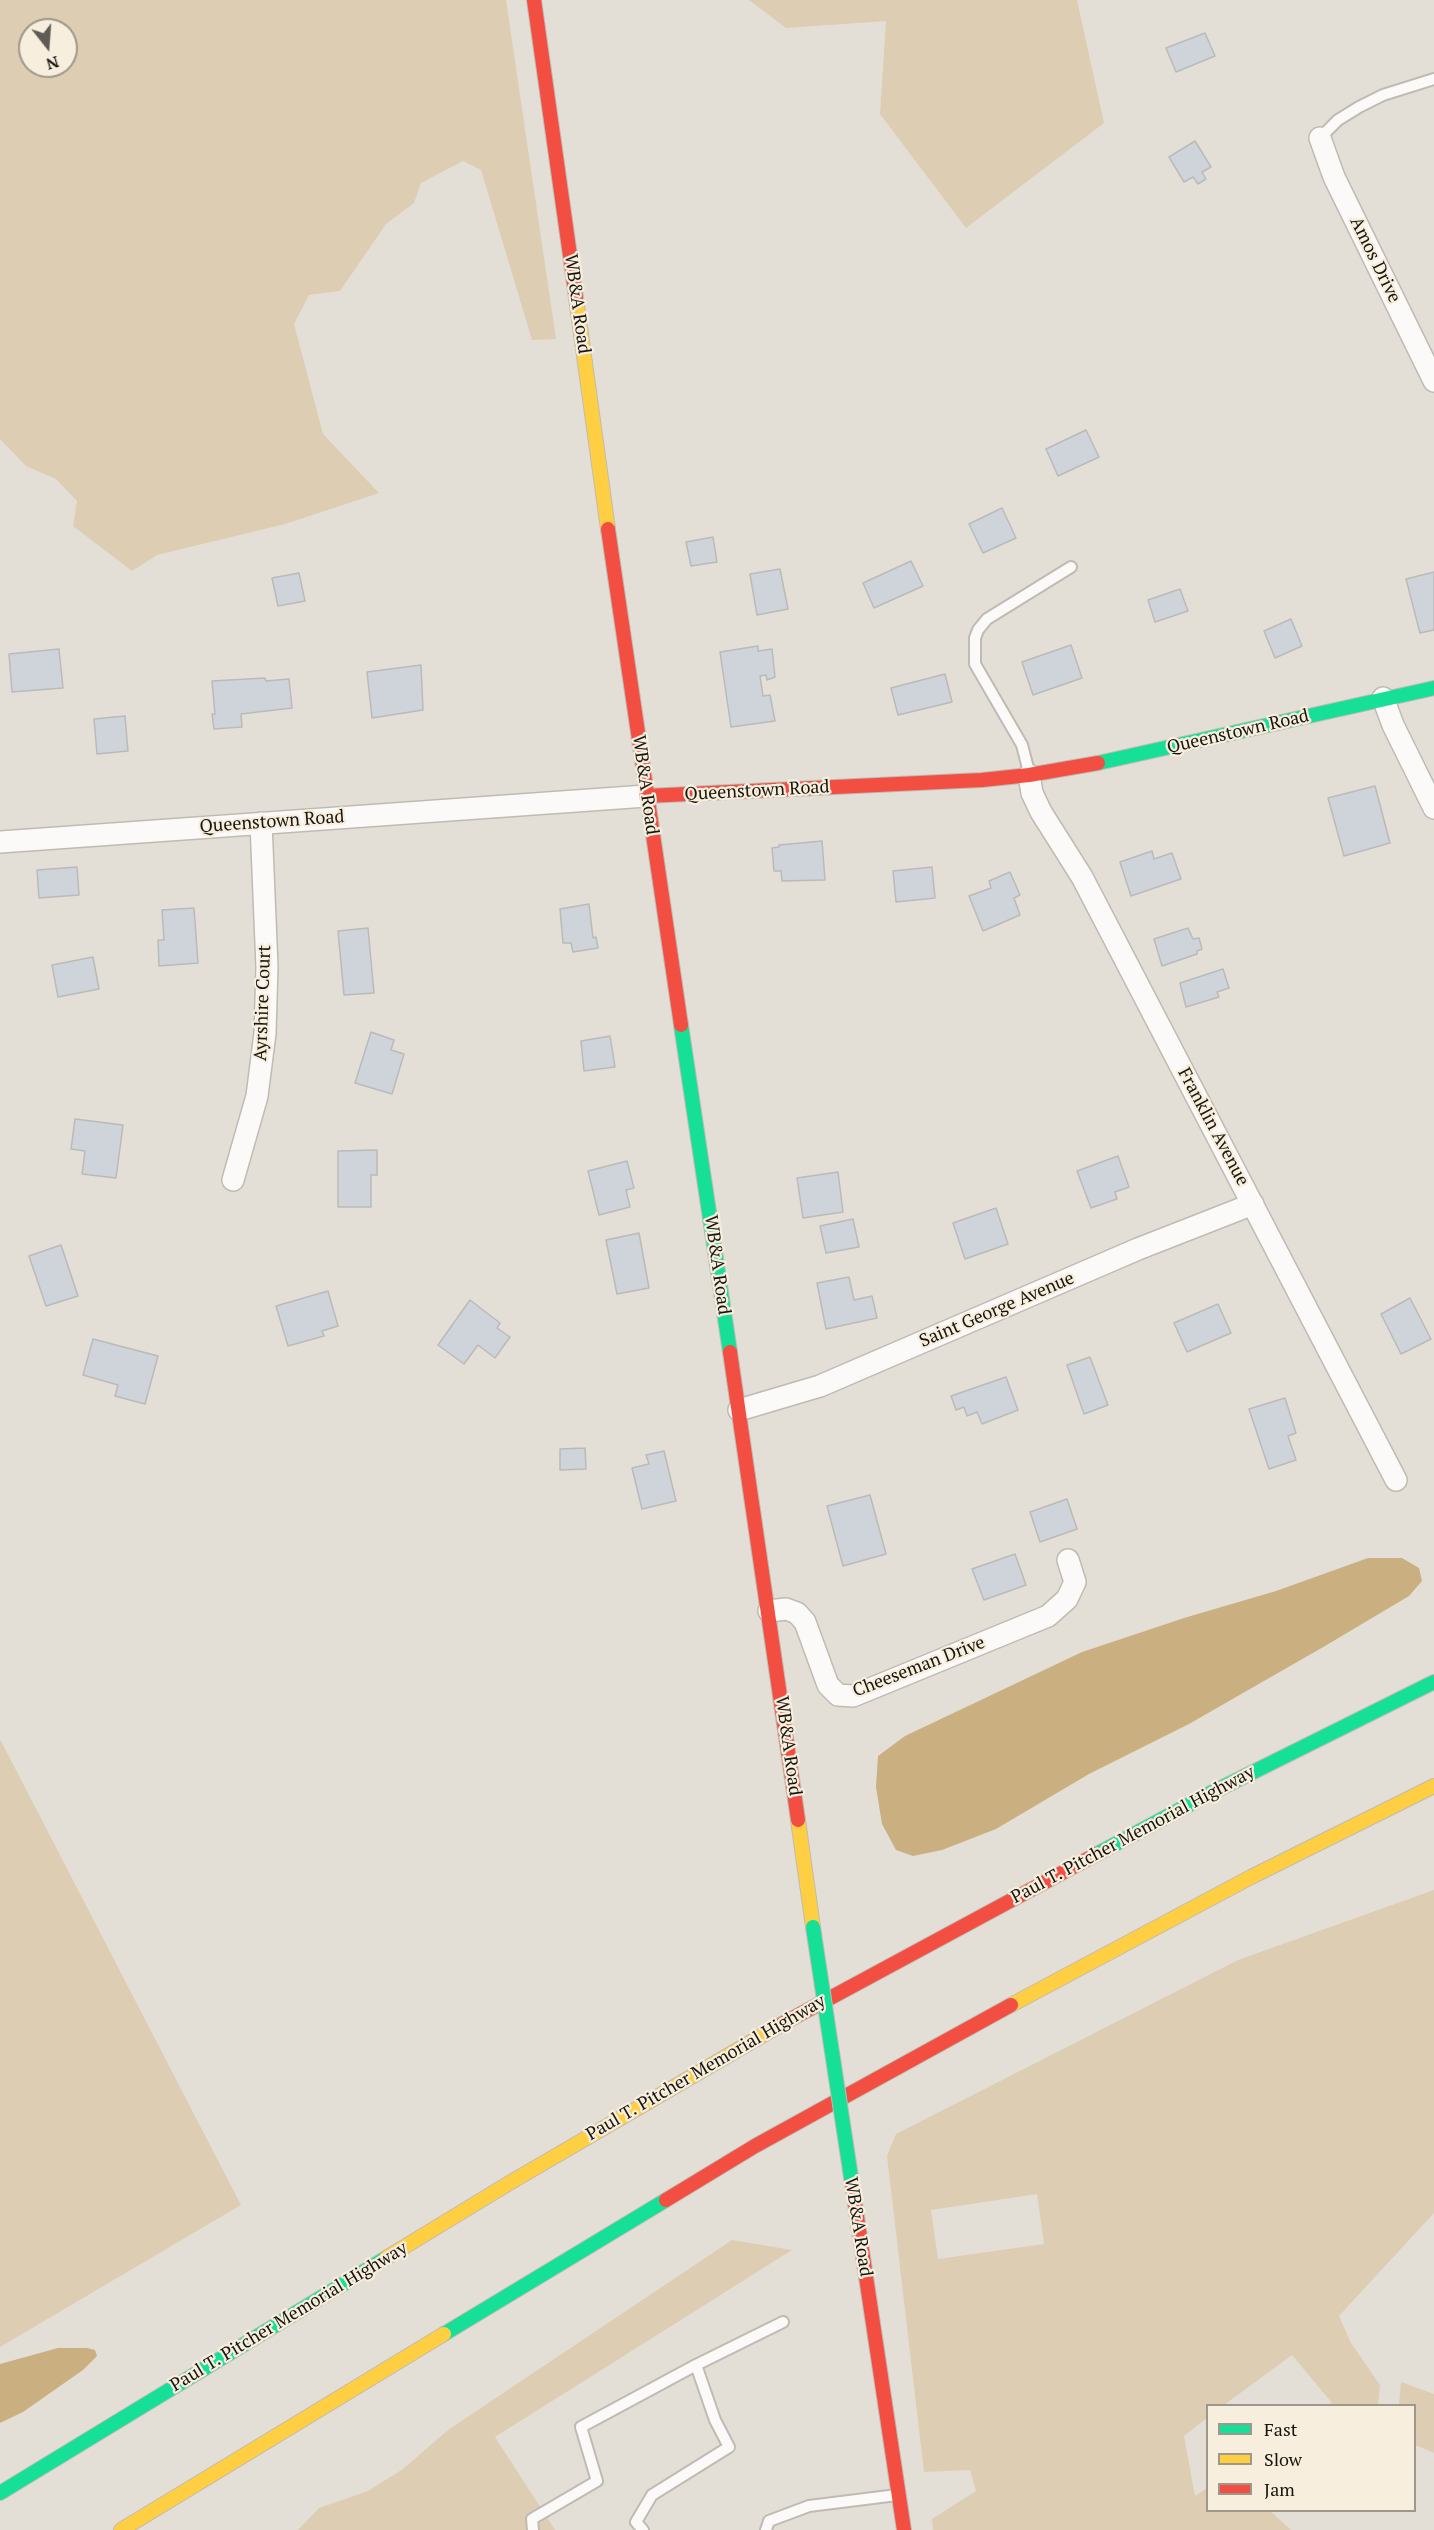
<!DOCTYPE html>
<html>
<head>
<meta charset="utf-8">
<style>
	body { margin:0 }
	#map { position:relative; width:1434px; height:2530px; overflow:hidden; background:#e4dfd6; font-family:"PT Serif",serif }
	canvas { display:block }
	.legend { position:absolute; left:1206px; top:2404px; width:210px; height:108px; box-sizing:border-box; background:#f7eedd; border:2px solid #9e978b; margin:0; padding:8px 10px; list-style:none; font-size:18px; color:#18150f }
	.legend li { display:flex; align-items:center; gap:12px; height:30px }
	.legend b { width:30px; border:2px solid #9e978b }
	.north { position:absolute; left:18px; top:18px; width:60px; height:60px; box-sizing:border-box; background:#f7eedd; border:2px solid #9e978b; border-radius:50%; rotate:163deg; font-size:16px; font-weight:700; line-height:24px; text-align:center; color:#18150f }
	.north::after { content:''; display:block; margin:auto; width:21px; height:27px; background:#5f5c55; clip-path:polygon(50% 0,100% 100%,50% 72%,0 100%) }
</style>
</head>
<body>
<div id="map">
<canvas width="1434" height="2530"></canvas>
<ul class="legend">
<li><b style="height:8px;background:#16e098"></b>Fast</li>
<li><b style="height:8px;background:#ffcf43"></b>Slow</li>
<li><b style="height:8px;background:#f24e42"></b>Jam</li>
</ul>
<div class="north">N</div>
</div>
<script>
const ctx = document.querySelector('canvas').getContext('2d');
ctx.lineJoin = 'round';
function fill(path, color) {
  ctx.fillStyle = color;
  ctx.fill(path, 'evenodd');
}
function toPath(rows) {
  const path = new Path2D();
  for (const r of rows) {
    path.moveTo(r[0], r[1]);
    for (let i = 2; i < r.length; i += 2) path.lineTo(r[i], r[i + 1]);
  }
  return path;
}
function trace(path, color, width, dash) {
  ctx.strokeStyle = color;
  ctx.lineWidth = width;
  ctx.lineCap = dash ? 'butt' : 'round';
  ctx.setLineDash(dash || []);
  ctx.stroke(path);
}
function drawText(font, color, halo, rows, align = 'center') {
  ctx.font = font + ' "PT Serif",serif';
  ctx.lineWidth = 4.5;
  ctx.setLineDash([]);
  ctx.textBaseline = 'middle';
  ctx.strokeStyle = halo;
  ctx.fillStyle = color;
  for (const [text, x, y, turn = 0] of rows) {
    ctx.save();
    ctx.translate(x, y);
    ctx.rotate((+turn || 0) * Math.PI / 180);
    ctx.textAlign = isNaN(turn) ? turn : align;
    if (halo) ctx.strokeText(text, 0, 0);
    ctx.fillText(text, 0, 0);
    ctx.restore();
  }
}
const green = toPath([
	[0,0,506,0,556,339,532,340,481,170,463,161,421,183,414,203,386,224,340,291,309,295,294,324,323,434,379,493,285,524,157,555,132,571,73,526,77,501,56,479,26,466,0,439],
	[30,30,66,30,66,66,30,66],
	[749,0,1077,0,1104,123,966,228,880,114,886,21,786,28],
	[0,1739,241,2205,0,2347],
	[1434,1890,1434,2213,1339,2316,1351,2343,1380,2385,1378,2405,1329,2405,1332,2403,1292,2355,1224,2405,1208,2406,1207,2418,1184,2436,1195,2496,1207,2488,1208,2510,1270,2511,1291,2530,933,2530,932,2519,976,2491,970,2470,924,2472,887,2156,896,2134,1238,1960],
	[1037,2194,1044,2244,938,2259,931,2210],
	[732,2240,792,2250,495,2437,555,2530,298,2530,319,2508,368,2491,403,2469,448,2430],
	[1401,2382,1434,2394,1434,2453,1415,2445,1414,2406,1399,2405]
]);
const water = toPath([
	[1368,1558,1402,1558,1419,1568,1422,1581,1409,1596,1325,1646,1189,1724,1089,1774,996,1829,942,1850,913,1856,896,1850,882,1824,876,1787,878,1756,905,1736,1082,1652,1184,1618,1276,1591],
	[58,2348,87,2348,95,2350,97,2356,83,2370,23,2412,0,2423,0,2364]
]);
const building = toPath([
	[1205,33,1215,56,1176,72,1166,48,1205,33],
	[1195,141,1211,167,1202,172,1206,179,1198,184,1193,177,1184,182,1169,157,1195,141],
	[1086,430,1099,457,1058,476,1046,449,1086,430],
	[1002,508,1016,538,983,553,969,524,1002,508],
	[713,537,717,562,691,566,686,542,713,537],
	[911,561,923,586,874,608,863,583,911,561],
	[780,569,788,609,757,615,750,574,780,569],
	[1434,572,1434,630,1420,633,1406,579,1434,572],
	[299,573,305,601,278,606,272,578,299,573],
	[1180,589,1188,611,1155,622,1148,600,1180,589],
	[1291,619,1302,646,1275,658,1264,631,1291,619],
	[1071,645,1082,678,1033,695,1022,662,1071,645],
	[758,646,758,651,772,649,775,677,767,680,766,675,760,676,763,696,770,695,775,721,731,727,720,652,758,646],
	[59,649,63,688,12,692,9,654,59,649],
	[421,665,423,710,372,718,367,672,421,665],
	[945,674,952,702,898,715,891,688,945,674],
	[265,678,266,681,289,679,292,708,241,714,242,727,214,729,212,714,215,714,212,681,265,678],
	[125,716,128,751,97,754,94,719,125,716],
	[1375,786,1390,843,1344,856,1328,798,1375,786],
	[822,841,825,880,782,881,781,871,774,871,772,848,779,847,779,845,822,841],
	[1152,851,1154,859,1172,853,1181,879,1131,896,1120,862,1152,851],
	[77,867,79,895,39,898,37,870,77,867],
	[932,867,935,898,896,902,893,871,932,867],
	[1010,872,1020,895,1014,898,1020,915,983,931,969,896,991,888,989,881,1010,872],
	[589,904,593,938,596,937,598,948,573,952,571,943,563,943,560,909,589,904],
	[194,908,198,963,159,966,158,940,164,940,162,910,194,908],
	[368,928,374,993,344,995,338,931,368,928],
	[1188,928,1193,939,1199,938,1202,949,1197,951,1197,954,1162,966,1154,939,1188,928],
	[93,957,99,989,58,997,52,965,93,957],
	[1223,969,1229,988,1217,992,1219,997,1186,1007,1180,983,1223,969],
	[371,1032,394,1040,391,1050,404,1054,392,1094,355,1083,371,1032],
	[610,1036,615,1067,584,1071,581,1041,610,1036],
	[75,1119,123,1125,116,1178,82,1174,85,1151,71,1149,75,1119],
	[377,1150,377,1175,371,1175,371,1207,338,1207,338,1151,377,1150],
	[1118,1156,1129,1187,1115,1192,1117,1199,1091,1208,1077,1171,1118,1156],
	[627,1161,634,1188,626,1190,630,1207,599,1215,588,1171,627,1161],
	[838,1172,843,1212,803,1218,797,1178,838,1172],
	[996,1208,1008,1244,965,1259,953,1223,996,1208],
	[853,1219,859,1247,826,1253,820,1226,853,1219],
	[639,1233,649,1288,617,1294,606,1240,639,1233],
	[61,1245,78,1296,46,1306,29,1256,61,1245],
	[849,1277,854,1300,872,1296,877,1318,826,1329,817,1283,849,1277],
	[328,1291,338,1326,322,1331,324,1336,288,1346,276,1306,328,1291],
	[1410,1298,1431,1339,1401,1354,1381,1314,1410,1298],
	[470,1300,500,1323,497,1328,510,1337,495,1358,478,1345,464,1364,438,1345,470,1300],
	[1218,1304,1231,1333,1187,1352,1174,1323,1218,1304],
	[93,1339,158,1356,145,1404,115,1396,118,1385,83,1375,93,1339],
	[1090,1357,1108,1405,1084,1414,1067,1365,1090,1357],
	[1006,1377,1018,1410,982,1424,977,1412,967,1416,964,1407,956,1410,951,1396,1006,1377],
	[1285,1398,1296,1433,1288,1436,1296,1460,1269,1469,1249,1409,1285,1398],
	[585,1448,586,1469,560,1470,560,1449,585,1448],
	[664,1451,676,1501,642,1509,632,1468,649,1464,646,1455,664,1451],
	[870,1495,886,1554,843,1566,827,1506,870,1495],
	[1067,1499,1077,1529,1040,1542,1030,1512,1067,1499],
	[1015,1554,1026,1585,984,1600,972,1569,1015,1554]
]);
const lane = toPath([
	[1320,138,1338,120,1359,107,1383,95,1434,79],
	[1029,772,1022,745,975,664,975,638,978,630,987,619,1071,567],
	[533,2530,532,2519,597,2481,581,2427,696,2365,783,2322],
	[643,2530,636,2522,652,2495,729,2447,715,2420,696,2365],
	[766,2530,769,2521,809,2506,897,2495]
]);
const street = toPath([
	[1320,138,1334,177,1434,381],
	[1383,698,1393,725,1434,808],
	[1029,775,1032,793,1041,812,1082,877,1396,1480],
	[0,842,646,796],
	[233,1180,257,1096,265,1033,267,967,261,823],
	[739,1410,820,1386,1138,1249,1253,1204],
	[769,1611,786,1609,797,1613,805,1622,828,1685,838,1695,853,1696,1048,1616,1067,1599,1075,1582,1068,1560]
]);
const fast = toPath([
	[1098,763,1434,688],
	[681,1025,730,1352],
	[1097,1854,1209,1794,1434,1682],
	[444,2334,666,2200],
	[0,2493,386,2258]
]);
const slow = toPath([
	[576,298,608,529],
	[798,1820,813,1927],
	[1011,2005,1251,1877,1434,1786],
	[386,2258,511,2182,782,2024],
	[121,2530,444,2334]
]);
const jam = toPath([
	[534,0,576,298],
	[608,529,681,1025],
	[646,796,982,780,1029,775,1098,763],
	[730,1352,798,1820],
	[782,2024,1097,1854],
	[851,2177,904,2530],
	[666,2200,755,2146,1011,2005]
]);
const fastBridge = toPath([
	[813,1927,851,2177]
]);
const streetNames = [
	["Amos Drive",1375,260,64],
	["WB&A Road",577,304,82],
	["Queenstown Road",1238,732,-13],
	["WB&A Road",645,785,82],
	["Queenstown Road",757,791,-3],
	["Queenstown Road",272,822,-4],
	["Ayrshire Court",263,1003,-88],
	["Franklin Avenue",1213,1127,62],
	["WB&A Road",717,1265,82],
	["Saint George Avenue",997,1310,-23],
	["Cheeseman Drive",919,1667,-21],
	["WB&A Road",788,1746,82],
	["Paul T. Pitcher Memorial Highway",1133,1835,-28],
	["Paul T. Pitcher Memorial Highway",706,2068,-30],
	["WB&A Road",858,2227,81],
	["Paul T. Pitcher Memorial Highway",289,2317,-31]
];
fill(green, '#ddcdb2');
fill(water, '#cab081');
fill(building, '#ced4da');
trace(building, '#babab9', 1.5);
trace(lane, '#bfbbb3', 14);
trace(street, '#bfbbb3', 24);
trace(fast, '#bfbbb3', 16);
trace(slow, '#bfbbb3', 16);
trace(jam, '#bfbbb3', 16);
trace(lane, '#fbfaf9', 10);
trace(street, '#fbfaf9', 21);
trace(fast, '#16e098', 14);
trace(slow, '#ffcf43', 14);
trace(jam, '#f24e42', 14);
trace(fastBridge, '#bfbbb3', 16, []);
trace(fastBridge, '#16e098', 14);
drawText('18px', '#18150f', '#f7eedd', streetNames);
</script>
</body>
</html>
